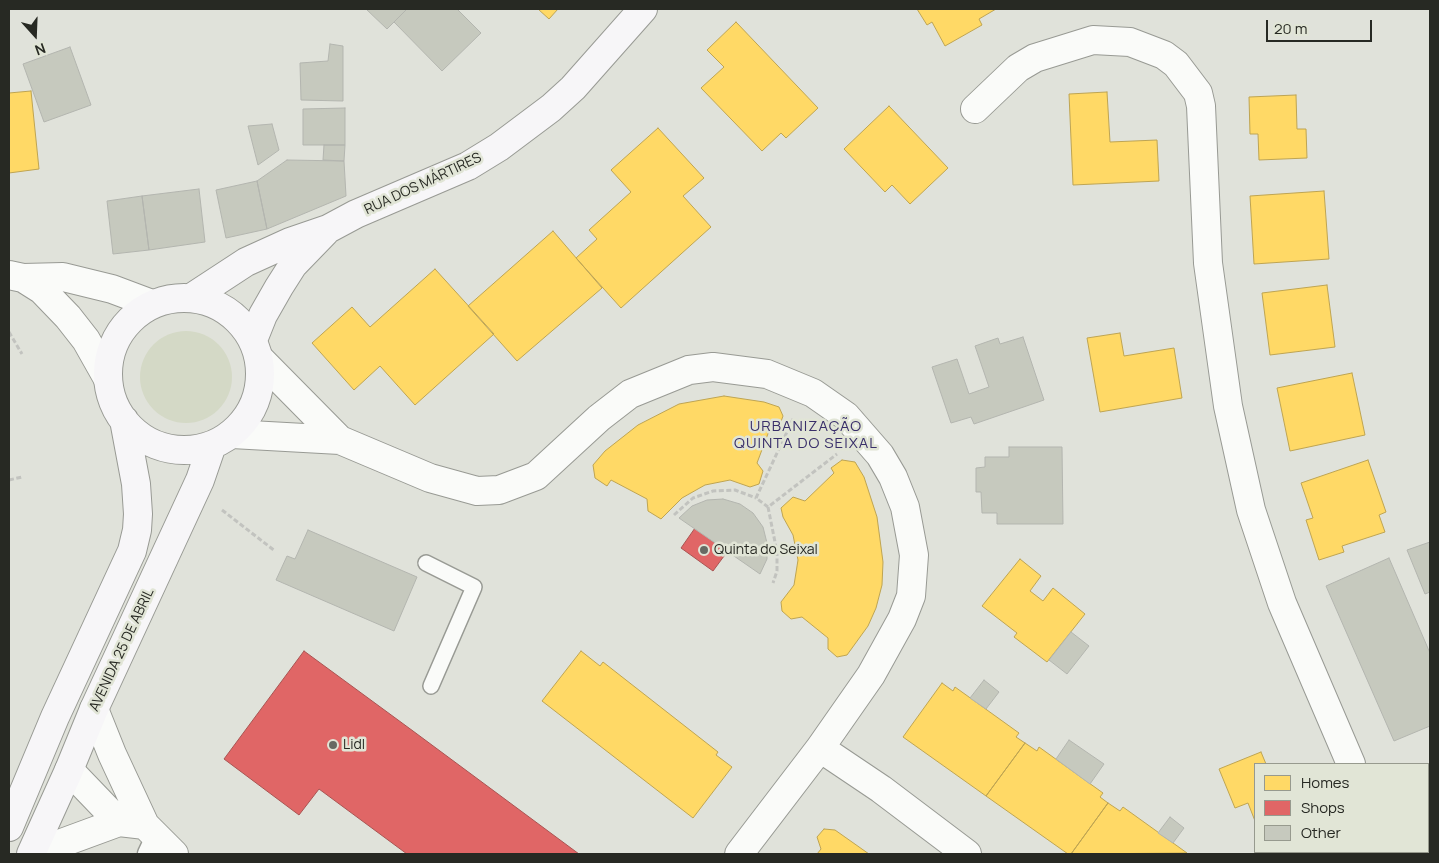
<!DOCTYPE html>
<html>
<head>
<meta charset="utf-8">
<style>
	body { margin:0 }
	#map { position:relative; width:1439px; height:863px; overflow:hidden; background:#e0e2da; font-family:Manrope,sans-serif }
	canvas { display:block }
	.frame { position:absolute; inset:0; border:10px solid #272923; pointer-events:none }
	.legend { position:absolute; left:1254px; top:763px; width:175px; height:90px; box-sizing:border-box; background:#e1e5d6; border:1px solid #979a8e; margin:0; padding:6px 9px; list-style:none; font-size:15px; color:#272923 }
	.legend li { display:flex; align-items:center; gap:10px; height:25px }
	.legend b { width:25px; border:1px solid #979a8e }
	.north { position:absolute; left:10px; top:10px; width:50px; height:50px; -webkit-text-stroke:4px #e1e5d6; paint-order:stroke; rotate:160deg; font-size:14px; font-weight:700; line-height:20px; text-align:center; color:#272923 }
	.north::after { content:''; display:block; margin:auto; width:18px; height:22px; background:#272923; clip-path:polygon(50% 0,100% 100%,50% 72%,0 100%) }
	.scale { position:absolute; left:1266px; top:20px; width:106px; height:22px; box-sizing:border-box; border:2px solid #272923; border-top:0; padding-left:6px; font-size:15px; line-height:18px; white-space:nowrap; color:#272923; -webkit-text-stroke:4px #e1e5d6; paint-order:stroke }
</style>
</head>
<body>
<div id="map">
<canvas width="1439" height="863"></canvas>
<div class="frame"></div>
<ul class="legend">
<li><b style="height:14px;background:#ffd966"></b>Homes</li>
<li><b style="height:14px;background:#e06666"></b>Shops</li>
<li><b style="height:14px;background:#c6c9be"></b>Other</li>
</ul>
<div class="north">N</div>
<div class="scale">20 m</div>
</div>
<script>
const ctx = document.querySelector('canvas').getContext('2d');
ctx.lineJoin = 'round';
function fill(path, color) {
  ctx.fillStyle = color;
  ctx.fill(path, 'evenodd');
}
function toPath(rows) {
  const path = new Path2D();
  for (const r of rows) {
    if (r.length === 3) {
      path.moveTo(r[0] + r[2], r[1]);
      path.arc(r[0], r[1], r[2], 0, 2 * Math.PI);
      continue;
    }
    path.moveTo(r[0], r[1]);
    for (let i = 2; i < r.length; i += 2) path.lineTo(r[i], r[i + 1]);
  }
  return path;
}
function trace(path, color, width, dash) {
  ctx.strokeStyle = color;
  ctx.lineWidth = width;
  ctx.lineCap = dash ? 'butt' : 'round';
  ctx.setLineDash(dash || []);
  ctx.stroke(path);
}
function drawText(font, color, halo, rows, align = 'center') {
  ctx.font = font + ' Manrope,sans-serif';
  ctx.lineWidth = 5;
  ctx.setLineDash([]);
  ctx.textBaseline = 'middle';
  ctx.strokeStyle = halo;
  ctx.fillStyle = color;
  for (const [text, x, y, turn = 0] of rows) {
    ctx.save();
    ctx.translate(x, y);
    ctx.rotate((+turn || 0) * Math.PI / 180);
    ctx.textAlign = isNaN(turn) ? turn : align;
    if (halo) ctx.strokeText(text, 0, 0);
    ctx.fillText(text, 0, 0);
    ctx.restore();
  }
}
const green = toPath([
	[186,377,46]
]);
const homes = toPath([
	[538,9,558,9,549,19,538,9],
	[917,9,996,9,979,19,982,25,945,46,932,22,927,25,917,9],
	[736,22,818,108,786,138,781,133,762,151,701,88,724,67,707,50,736,22],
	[31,91,39,169,9,173,9,93,31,91],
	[1107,92,1110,142,1157,140,1159,181,1073,185,1069,94,1107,92],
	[1296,95,1297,129,1306,129,1307,158,1259,160,1258,134,1250,134,1249,97,1296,95],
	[889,106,948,168,910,204,892,185,885,192,844,149,889,106],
	[658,128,704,178,683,196,711,227,621,308,576,258,597,239,589,230,631,192,611,170,658,128],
	[1324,191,1329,259,1254,264,1250,196,1324,191],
	[553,231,602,288,517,361,468,306,553,231],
	[435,269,494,334,415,405,380,366,354,390,312,343,352,307,370,327,435,269],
	[1327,285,1335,347,1270,355,1262,293,1327,285],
	[1120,333,1124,356,1174,348,1182,398,1100,412,1087,338,1120,333],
	[1352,373,1365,435,1290,451,1277,388,1352,373],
	[724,396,764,402,779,407,783,416,779,427,769,431,757,463,763,471,759,484,750,487,730,480,705,485,682,498,661,519,648,511,647,499,611,480,607,486,595,478,593,465,605,451,638,425,679,404,724,396],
	[842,460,855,462,864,477,877,517,883,562,882,585,876,608,868,626,847,655,837,657,828,649,828,638,802,617,791,619,782,611,781,602,794,585,798,560,793,535,783,517,781,508,793,497,805,501,834,473,831,468,842,460],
	[1368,460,1386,512,1379,515,1385,532,1342,546,1344,552,1319,560,1306,520,1313,518,1301,483,1368,460],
	[1020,559,1041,576,1030,591,1043,601,1053,588,1085,614,1047,662,1014,637,1017,633,982,606,1020,559],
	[581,651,600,666,603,662,718,752,716,755,732,767,693,818,542,701,581,651],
	[942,683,953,691,955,687,1019,733,1016,737,1025,743,986,796,903,737,942,683],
	[1025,743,1037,751,1039,747,1103,793,1100,797,1108,803,1071,854,1068,854,986,796,1025,743],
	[1261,752,1266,764,1255,764,1255,821,1248,803,1235,808,1219,769,1261,752],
	[1428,774,1430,774,1430,815,1428,815,1428,774],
	[1108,803,1120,811,1123,807,1187,853,1071,854,1108,803],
	[1428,815,1430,815,1430,850,1428,850,1428,815],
	[824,829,835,830,869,854,817,854,821,849,817,837,824,829]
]);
const shops = toPath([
	[695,528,727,552,713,571,681,548,695,528],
	[304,651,413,731,579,854,407,854,319,789,299,815,224,759,304,651]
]);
const building = toPath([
	[366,9,407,9,387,29,366,9],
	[407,9,457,9,481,33,442,71,394,22,407,9],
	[330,44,343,46,343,101,301,100,300,63,328,61,330,44],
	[70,47,91,105,44,122,23,64,70,47],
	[345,108,345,145,303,145,303,109,345,108],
	[272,124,279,150,258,165,248,126,272,124],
	[324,145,345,145,344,161,323,160,324,145],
	[287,160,344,161,346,196,267,229,257,181,287,160],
	[257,181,267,229,226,238,216,190,257,181],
	[199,189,205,242,149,250,142,196,199,189],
	[142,196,149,250,113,254,107,201,142,196],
	[1023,337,1044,400,974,424,971,417,951,423,932,367,957,359,969,394,989,387,975,346,998,338,1000,344,1023,337],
	[1009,447,1062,447,1063,524,997,524,997,513,982,513,981,492,976,492,976,468,985,467,985,457,1009,457,1009,447],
	[723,499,740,504,753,513,763,527,767,543,767,559,760,574,679,518,692,506,707,500,723,499],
	[308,530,417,577,394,631,276,580,287,556,295,559,308,530],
	[1430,542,1430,592,1425,594,1407,550,1430,542],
	[1389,558,1430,653,1430,726,1394,741,1326,586,1389,558],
	[1071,632,1089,646,1067,674,1049,660,1071,632],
	[984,680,999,692,986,709,970,698,984,680],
	[1069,740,1104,764,1090,784,1056,759,1069,740],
	[1170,817,1184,828,1173,843,1158,833,1170,817]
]);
const path = toPath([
	[9,332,22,354],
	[793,419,756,498,768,507,837,454],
	[9,480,22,477],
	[768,507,777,552,777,571,773,583],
	[222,510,275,551],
	[674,515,693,498,713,491,735,490,756,498]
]);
const service = toPath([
	[426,563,474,587,431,686]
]);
const pedestrian = toPath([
	[149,854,157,837]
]);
const minor = toPath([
	[975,109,1018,68,1035,58,1093,40,1130,42,1164,55,1176,64,1198,93,1201,106,1208,263,1228,406,1251,510,1282,603,1351,764],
	[9,275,23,278,63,277,112,289,152,304],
	[23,278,42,290,68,317,86,340,108,379],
	[259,358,340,440],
	[232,434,340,440,430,478,477,491,499,490,536,476,599,418,630,394,689,370,713,367,767,374,813,393,846,416,880,455,893,477,905,507,914,555,911,596,902,619,871,675,820,748,739,854],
	[820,748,881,789,967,854],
	[1360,854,1361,852]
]);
const tertiary = toPath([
	[94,709,112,754,145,825,174,854],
	[69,770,119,822],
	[32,854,119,822,145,825]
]);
const secondary = toPath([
	[191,298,246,262,290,242,328,229,356,214,468,166,499,147,551,108,573,88,643,9],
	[184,374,76],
	[253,340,263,315,279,287,293,265,325,232],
	[9,827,55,717,132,551,137,530,138,514,136,484,124,420],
	[31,854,69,770,94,709,200,480,212,445]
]);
const markers = [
	[704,550,5,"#686a63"],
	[333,745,5,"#686a63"]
];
const streetNames = [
	["RUA DOS MÁRTIRES",423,184,-25],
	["AVENIDA 25 DE ABRIL",122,650,-65]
];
const poiNames = [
	["Quinta do Seixal",714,550],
	["Lidl",343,745]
];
const neighbourhoodNames = [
	["URBANIZAÇÃO",806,427],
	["QUINTA DO SEIXAL",806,444]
];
fill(green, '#d4d9c6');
fill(homes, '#ffd966');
trace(homes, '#bea452', 1);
fill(shops, '#e06666');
trace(shops, '#a85452', 1);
fill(building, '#c6c9be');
trace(building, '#b3b5af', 1);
trace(service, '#989a94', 18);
trace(pedestrian, '#989a94', 25);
trace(minor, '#989a94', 30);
trace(tertiary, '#989a94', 30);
trace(secondary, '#989a94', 30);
trace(path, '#c2c3bf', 3, [5, 2.5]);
trace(service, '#fafbf9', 15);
trace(pedestrian, '#fafbf9', 22);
trace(minor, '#fafbf9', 28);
trace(tertiary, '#fafbf9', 28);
trace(secondary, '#f7f6f8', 28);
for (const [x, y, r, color] of markers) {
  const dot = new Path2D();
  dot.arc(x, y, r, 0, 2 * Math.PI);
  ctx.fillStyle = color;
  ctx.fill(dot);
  trace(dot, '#e1e5d6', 2);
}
drawText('14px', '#272923', '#e1e5d6', streetNames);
drawText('14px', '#272923', '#e1e5d6', poiNames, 'left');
ctx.letterSpacing = '1px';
drawText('15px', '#392f6a', '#e1e5d6', neighbourhoodNames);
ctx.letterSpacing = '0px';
</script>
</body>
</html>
